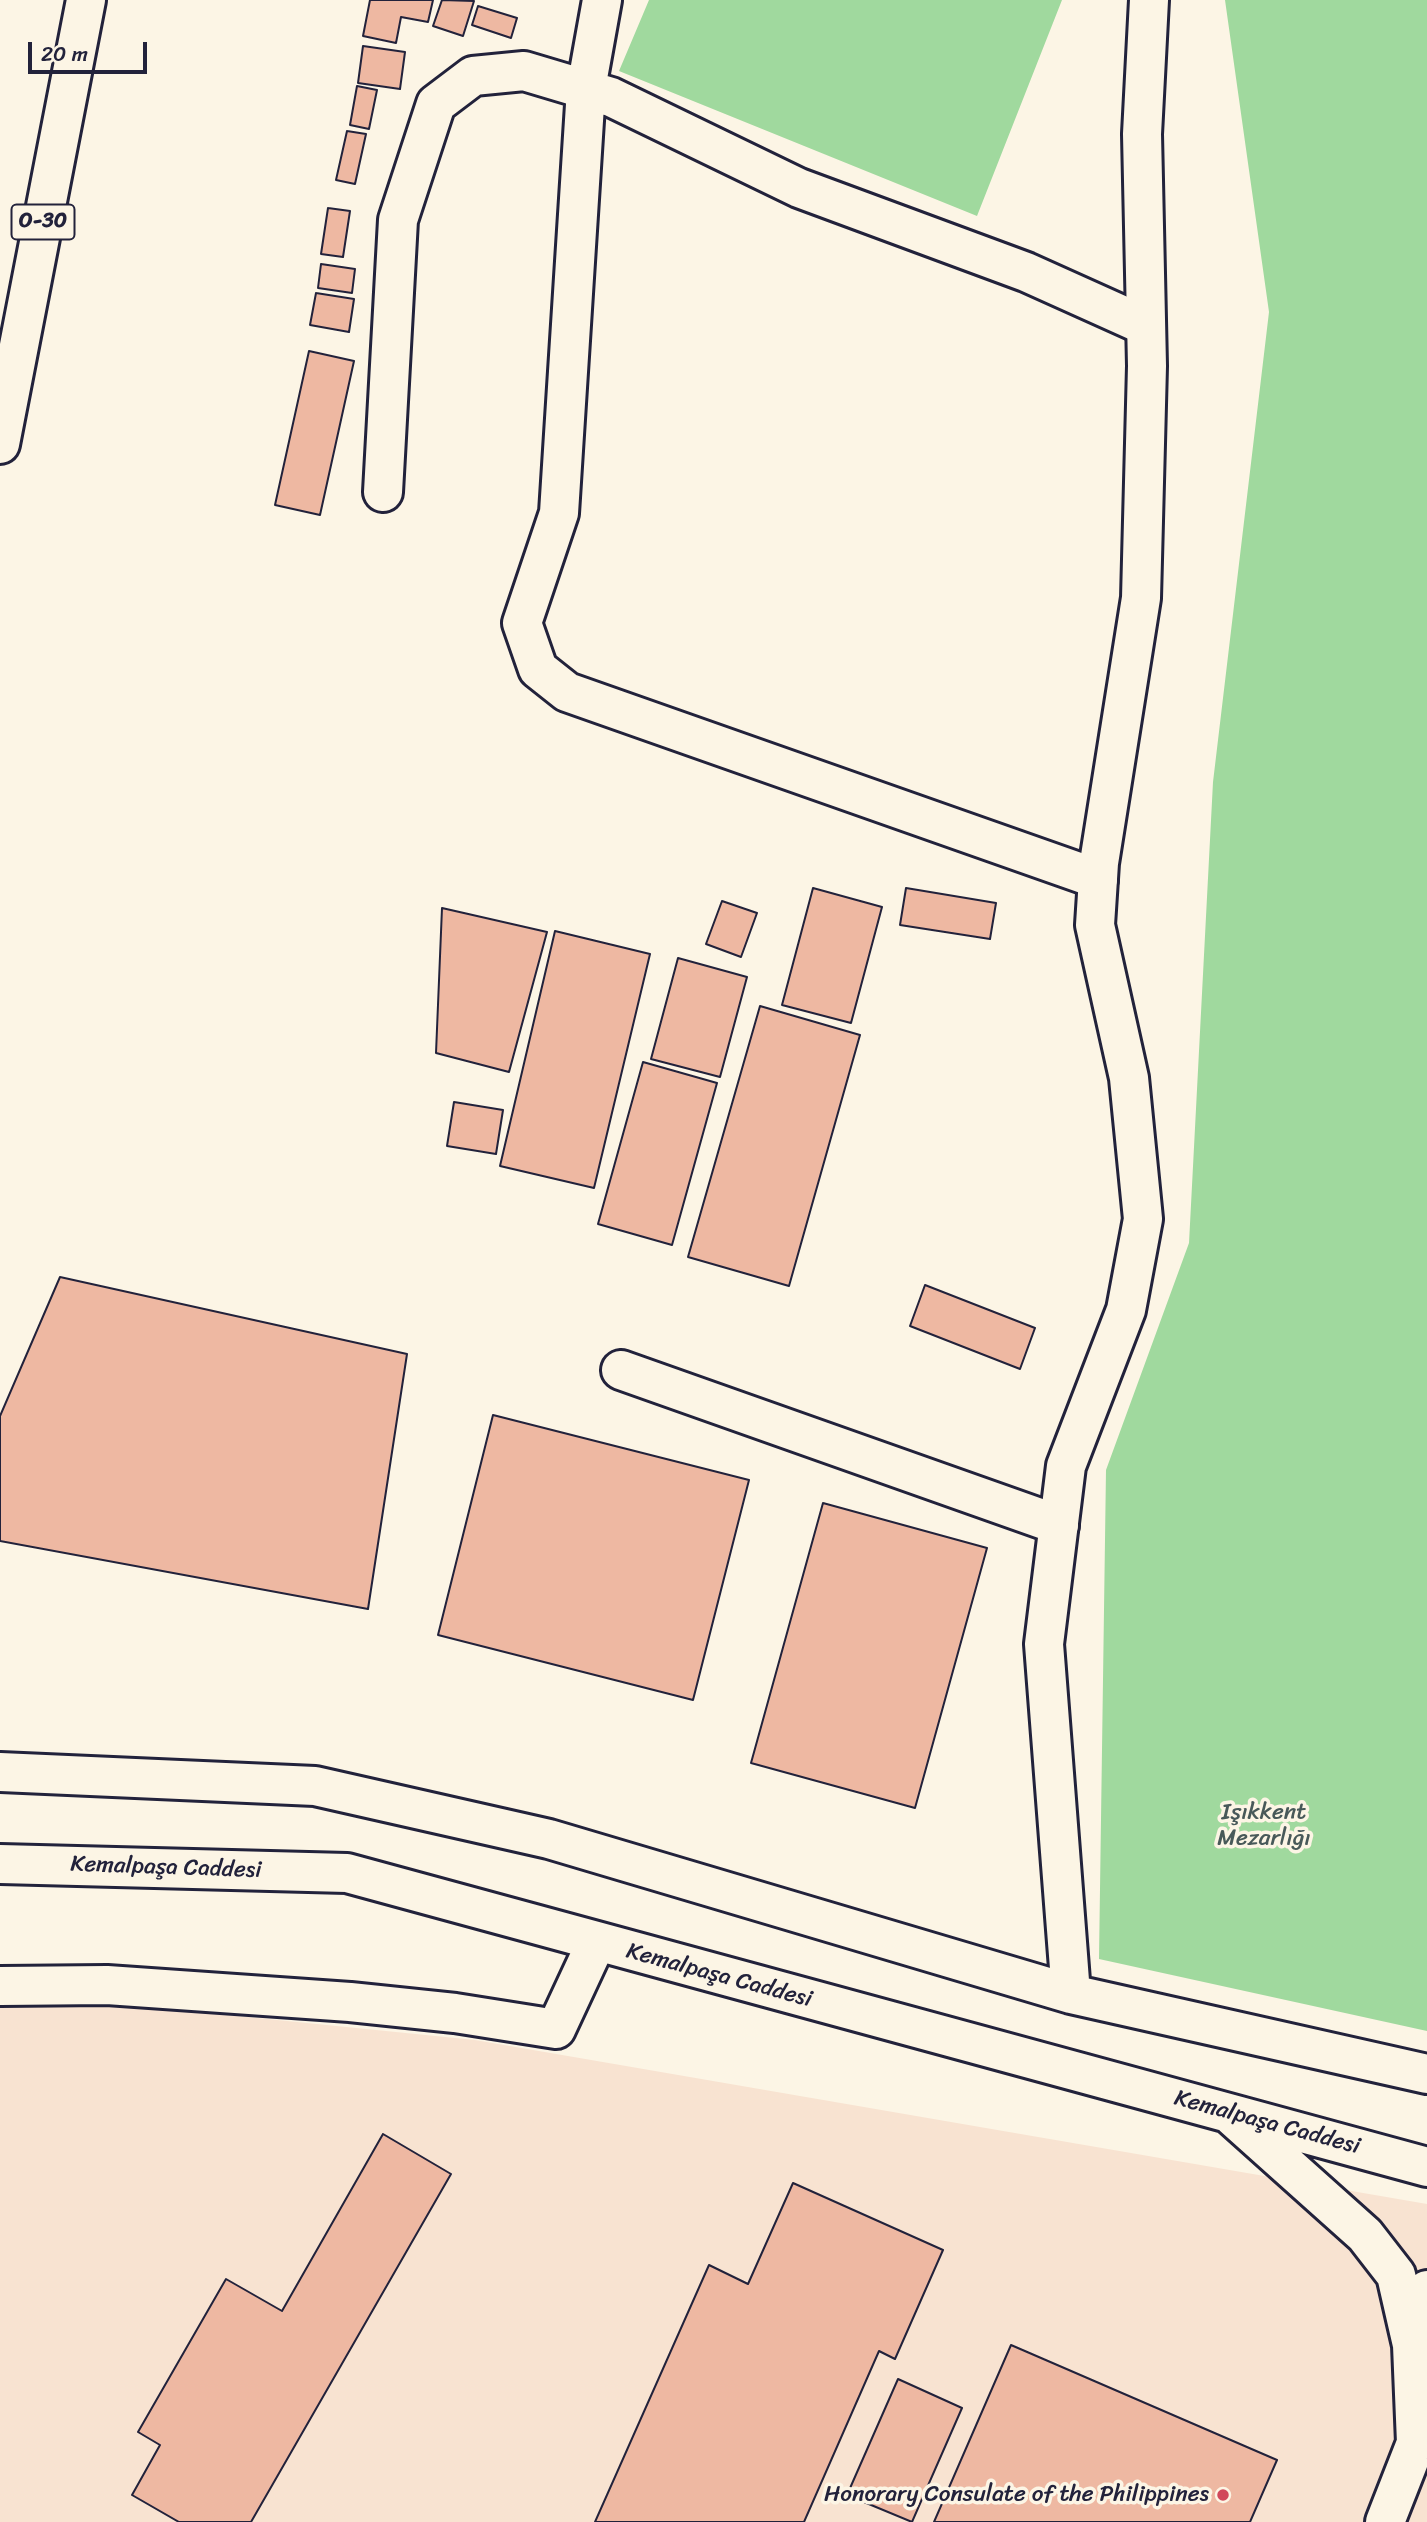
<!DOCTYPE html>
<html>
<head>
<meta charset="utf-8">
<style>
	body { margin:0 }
	#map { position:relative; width:1427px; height:2522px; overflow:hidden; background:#fcf5e5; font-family:Sriracha,sans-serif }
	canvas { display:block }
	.scale { position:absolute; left:28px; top:42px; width:119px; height:32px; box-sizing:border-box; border:4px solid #22223b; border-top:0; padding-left:9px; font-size:21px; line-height:24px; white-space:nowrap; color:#22223b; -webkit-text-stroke:5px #fcf5e5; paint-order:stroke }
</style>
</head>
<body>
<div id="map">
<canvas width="1427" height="2522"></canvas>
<div class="scale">20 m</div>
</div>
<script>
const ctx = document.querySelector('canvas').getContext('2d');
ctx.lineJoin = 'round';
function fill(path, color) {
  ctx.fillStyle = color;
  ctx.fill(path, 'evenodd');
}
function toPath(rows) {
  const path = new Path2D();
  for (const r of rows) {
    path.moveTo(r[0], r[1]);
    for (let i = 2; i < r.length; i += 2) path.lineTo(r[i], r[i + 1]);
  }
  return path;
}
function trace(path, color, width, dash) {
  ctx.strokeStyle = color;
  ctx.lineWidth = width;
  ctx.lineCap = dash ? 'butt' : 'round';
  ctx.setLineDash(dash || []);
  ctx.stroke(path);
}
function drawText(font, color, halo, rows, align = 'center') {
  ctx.font = font + ' Sriracha,sans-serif';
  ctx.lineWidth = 7;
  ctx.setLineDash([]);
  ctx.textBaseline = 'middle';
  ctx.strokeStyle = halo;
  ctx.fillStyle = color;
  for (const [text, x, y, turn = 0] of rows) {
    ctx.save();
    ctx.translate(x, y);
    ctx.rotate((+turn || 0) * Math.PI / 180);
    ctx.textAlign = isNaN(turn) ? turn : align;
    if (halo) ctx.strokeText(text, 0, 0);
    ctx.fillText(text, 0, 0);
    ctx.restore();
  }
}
const built = toPath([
	[0,1992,475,2040,1427,2204,1427,2522,0,2522]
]);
const green = toPath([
	[649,0,1062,0,977,216,619,71],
	[1225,0,1427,0,1427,2031,1099,1959,1106,1470,1189,1243,1213,782,1269,312]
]);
const building = toPath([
	[370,0,433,0,428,22,401,17,396,43,363,36,370,0],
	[442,0,474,1,463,36,433,26,442,0],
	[478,6,517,18,511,38,472,25,478,6],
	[363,46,405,52,400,89,358,83,363,46],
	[357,86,377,90,369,129,350,125,357,86],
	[347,131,366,134,355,184,336,180,347,131],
	[328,208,350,211,343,257,321,254,328,208],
	[321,264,355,269,352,293,318,288,321,264],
	[316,293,354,299,349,332,310,325,316,293],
	[309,351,354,361,320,515,275,505,309,351],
	[813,888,882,907,851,1023,782,1005,813,888],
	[906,888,996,903,990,939,900,925,906,888],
	[722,901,757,913,741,957,706,944,722,901],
	[442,908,547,932,509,1072,436,1053,442,908],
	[555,931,650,954,594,1188,500,1166,555,931],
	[678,958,747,977,720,1077,651,1059,678,958],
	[760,1006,860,1035,789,1286,688,1257,760,1006],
	[643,1062,717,1083,672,1245,598,1224,643,1062],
	[454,1102,503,1110,496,1154,447,1146,454,1102],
	[60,1277,407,1354,368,1609,0,1541,0,1416,60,1277],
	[925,1285,1035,1328,1020,1369,910,1326,925,1285],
	[493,1415,749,1480,693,1700,438,1635,493,1415],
	[823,1503,987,1548,915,1808,751,1763,823,1503],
	[383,2134,451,2174,251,2522,179,2522,132,2495,160,2445,138,2432,226,2279,282,2311,383,2134],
	[793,2183,943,2250,895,2359,879,2351,804,2522,595,2522,709,2265,748,2284,793,2183],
	[1011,2345,1277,2460,1250,2522,934,2522,1011,2345],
	[898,2379,962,2408,912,2522,847,2495,898,2379]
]);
const minor = toPath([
	[602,0,586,89,559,513,522,623,538,669,567,692,1098,879],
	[383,492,398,220,436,104,473,76,524,71,611,97,799,188,1026,272,1146,326],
	[621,1370,1059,1525],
	[0,1986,107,1985,350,2002,455,2013,556,2029,596,1943]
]);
const major = toPath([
	[0,1772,315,1786,549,1839,1071,1994,1427,2074],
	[0,1864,347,1873,1427,2167],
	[1071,1994,1044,1644,1066,1466,1126,1310,1143,1219,1129,1078,1095,925,1099,863,1141,598,1147,366,1142,134,1149,0],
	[1232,2116,1365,2235,1396,2275,1412,2345],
	[1416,2443,1412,2345,1427,2290],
	[1385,2522,1425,2420]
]);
const highway = toPath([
	[0,444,86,0]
]);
const markers = [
	[1223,2495,7,"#d1495b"]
];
const shields = [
	[43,222,63]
];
const shieldNames = [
	["O-30",43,222]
];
const parkNames = [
	["Işıkkent",1264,1813],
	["Mezarlığı",1264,1839]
];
const streetNames = [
	["Kemalpaşa Caddesi",166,1868,2],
	["Kemalpaşa Caddesi",719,1976,15],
	["Kemalpaşa Caddesi",1267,2123,15]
];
const poiNames = [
	["Honorary Consulate of the Philippines",1209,2495]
];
fill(built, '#f8e3d1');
fill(green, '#a0d99e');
fill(building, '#eeb8a2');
trace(building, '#22223b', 2);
trace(minor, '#22223b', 44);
trace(major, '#22223b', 44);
trace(highway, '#22223b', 44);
trace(minor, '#fcf5e5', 38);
trace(major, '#fcf5e5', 38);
trace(highway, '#fcf5e5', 38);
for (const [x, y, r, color] of markers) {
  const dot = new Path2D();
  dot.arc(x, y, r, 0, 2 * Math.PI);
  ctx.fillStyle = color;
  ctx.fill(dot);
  trace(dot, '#fcf5e5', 2.5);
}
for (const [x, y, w] of shields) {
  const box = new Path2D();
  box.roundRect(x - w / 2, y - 17.5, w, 35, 5);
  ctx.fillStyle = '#fcf5e5';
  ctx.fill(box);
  trace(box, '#22223b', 2);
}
drawText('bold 21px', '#22223b', null, shieldNames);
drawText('23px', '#485959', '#fcf5e5', parkNames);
drawText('23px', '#22223b', '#fcf5e5', streetNames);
drawText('23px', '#22223b', '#fcf5e5', poiNames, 'right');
</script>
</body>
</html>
